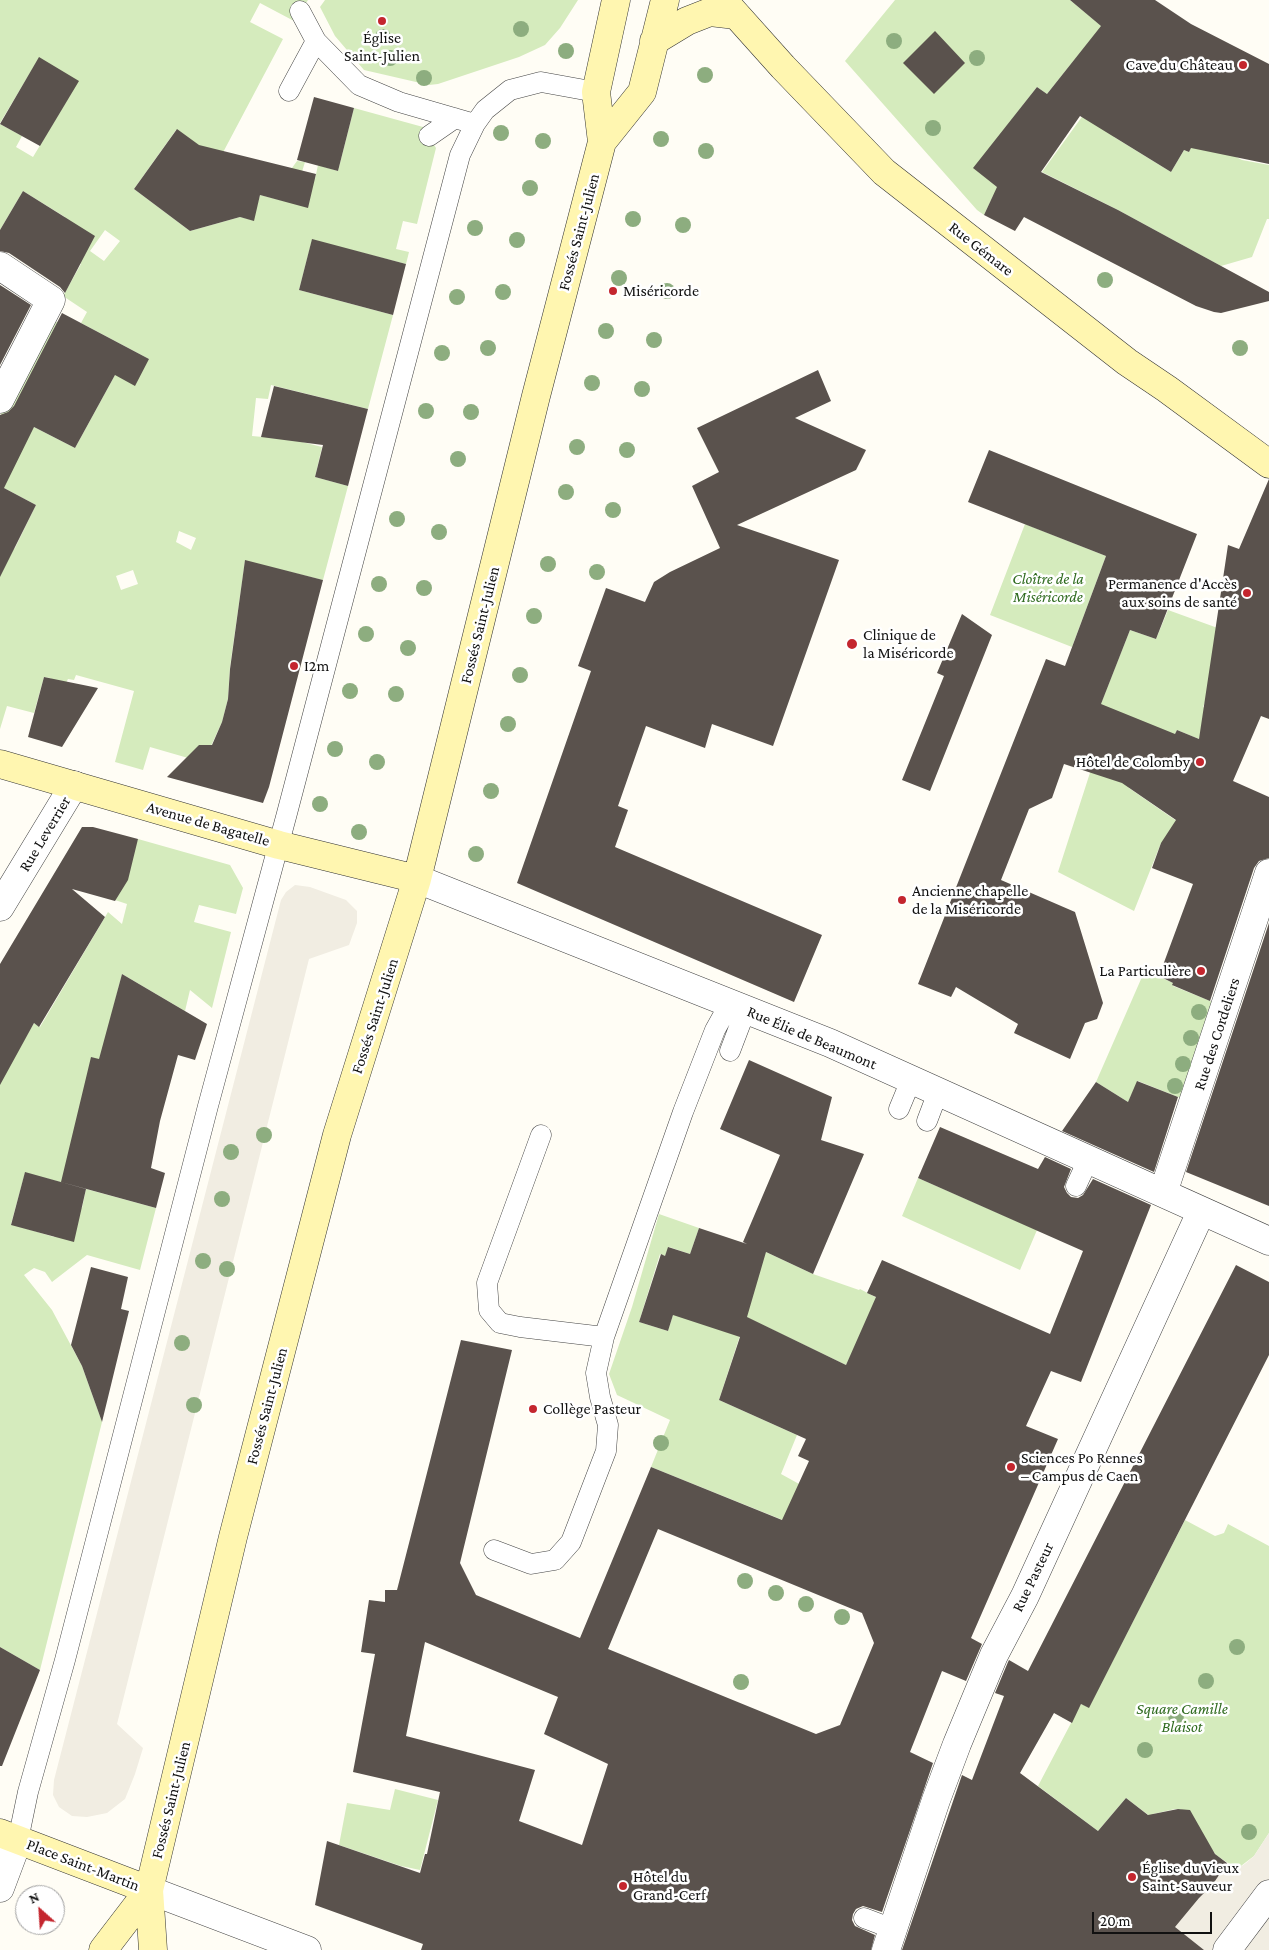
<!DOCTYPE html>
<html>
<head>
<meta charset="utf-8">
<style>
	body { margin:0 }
	#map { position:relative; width:1269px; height:1950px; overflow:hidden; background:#fffdf5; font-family:"Crimson Pro",serif }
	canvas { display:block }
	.north { position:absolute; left:15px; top:1885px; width:50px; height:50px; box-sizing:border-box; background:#fff; border:1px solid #a0a0a0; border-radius:50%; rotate:334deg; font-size:14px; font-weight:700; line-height:20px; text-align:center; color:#111 }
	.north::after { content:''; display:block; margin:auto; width:18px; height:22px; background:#c4262e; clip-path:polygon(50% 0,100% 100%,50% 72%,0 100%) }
	.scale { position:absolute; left:1092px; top:1912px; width:120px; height:22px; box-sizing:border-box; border:2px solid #111; border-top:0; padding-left:6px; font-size:15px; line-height:18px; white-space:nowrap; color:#111; -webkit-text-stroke:4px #fff; paint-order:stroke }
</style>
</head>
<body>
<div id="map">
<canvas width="1269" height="1950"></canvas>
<div class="north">N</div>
<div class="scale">20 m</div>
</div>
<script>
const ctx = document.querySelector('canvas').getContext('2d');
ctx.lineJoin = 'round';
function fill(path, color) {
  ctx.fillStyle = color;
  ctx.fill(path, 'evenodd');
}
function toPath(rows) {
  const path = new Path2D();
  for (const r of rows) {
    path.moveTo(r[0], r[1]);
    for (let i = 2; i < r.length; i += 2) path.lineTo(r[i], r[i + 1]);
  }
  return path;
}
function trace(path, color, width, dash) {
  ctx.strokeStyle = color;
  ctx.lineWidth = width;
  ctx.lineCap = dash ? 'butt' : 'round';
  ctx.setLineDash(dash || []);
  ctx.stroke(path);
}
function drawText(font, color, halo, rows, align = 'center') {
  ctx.font = font + ' "Crimson Pro",serif';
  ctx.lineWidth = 5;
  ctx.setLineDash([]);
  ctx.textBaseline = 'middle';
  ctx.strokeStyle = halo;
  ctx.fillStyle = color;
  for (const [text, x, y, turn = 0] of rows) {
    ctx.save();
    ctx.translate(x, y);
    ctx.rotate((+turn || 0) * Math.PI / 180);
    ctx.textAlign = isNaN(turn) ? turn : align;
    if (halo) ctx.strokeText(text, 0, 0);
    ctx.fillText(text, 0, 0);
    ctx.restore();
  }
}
const green = toPath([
	[0,0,308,0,294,21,260,3,250,22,283,39,219,160,176,130,134,189,190,231,240,217,253,220,260,195,284,201,292,168,297,161,305,162,301,175,315,179,318,165,338,171,354,108,423,127,436,148,417,224,403,221,396,249,409,252,406,264,312,240,299,290,393,315,368,409,271,385,268,399,256,398,252,436,263,437,263,432,322,447,315,477,348,486,323,580,245,561,230,667,228,699,222,722,211,746,199,745,195,760,150,747,143,770,115,762,134,691,76,675,74,680,68,679,64,687,50,678,44,677,34,713,7,706,0,729,0,560,15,548,36,505,4,488,0,416,30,359,37,357,41,351,39,342,50,325,56,322,64,321,30,425,75,448,115,375,149,359,81,323,87,312,63,296,81,264,49,245,65,217,23,191,0,230,0,124,22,136,16,147,33,157,72,92,39,58,0,123],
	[105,230,120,241,104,261,90,251],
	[179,531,196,538,191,550,176,542],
	[133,570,138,584,121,590,116,576],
	[325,0,578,0,560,28,545,45,519,57,438,84,429,85,364,70,335,36,320,7],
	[895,0,1070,0,1104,28,1091,39,1047,94,1037,87,974,168,1018,203,993,196,984,215,977,210,845,61],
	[1113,74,1114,137,1171,172,1184,150,1189,152,1196,136,1242,160,1269,165,1269,219,1267,219,1252,257,1221,266,1118,210,1042,172],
	[1025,524,1106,556,1072,647,990,615],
	[1168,610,1248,639,1213,682,1203,707,1210,710,1199,739,1177,730,1175,734,1128,786,1129,788,1214,847,1161,843,1134,911,1058,872,1107,720,1096,716,1130,630,1156,639],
	[138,839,230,865,243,888,236,914,199,905,194,922,231,932,212,1008,190,990,185,1011,122,974,68,1184,25,1173,11,1224,54,1237,62,1203,82,1208,86,1189,156,1208,140,1270,87,1255,52,1282,45,1272,34,1268,24,1275,52,1310,82,1366,102,1422,40,1670,0,1647,0,1082,34,1023,40,1027,108,912,122,924,127,904,112,899],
	[1145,970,1173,983,1173,986,1213,1002,1183,1099,1138,1081,1128,1102,1096,1082],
	[918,1178,1037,1230,1020,1270,902,1216],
	[659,1214,699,1228,690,1254,669,1247,665,1256,660,1254,639,1322,668,1331,673,1315,766,1252,813,1274,859,1290,860,1289,879,1299,846,1365,746,1317,719,1400,797,1435,781,1474,830,1501,815,1533,651,1467,670,1420,617,1395,609,1374,632,1307],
	[1185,1520,1215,1536,1224,1533,1228,1524,1269,1546,1269,1833,1254,1856,1237,1869,1216,1855,1181,1809,1175,1809,1153,1814,1151,1817,1126,1798,1098,1831,1038,1786,1081,1704,1089,1707],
	[395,1789,438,1800,420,1870,401,1866,339,1845,347,1803,390,1810]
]);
const plaza = toPath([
	[295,885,310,887,346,900,357,911,357,923,349,945,309,959,117,1724,143,1748,135,1774,125,1799,107,1813,87,1817,72,1816,59,1807,53,1795,54,1780,281,900,286,892],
	[1269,1833,1269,1950,1180,1950,1169,1927,1221,1871,1227,1863,1237,1869,1246,1863,1254,1856]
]);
const building = toPath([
	[1070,0,1155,0,1191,24,1269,64,1269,164,1191,148,1189,152,1184,150,1171,172,1080,116,1041,172,1118,210,1269,292,1269,301,1221,313,1214,312,1196,306,1024,217,1015,231,984,215,997,187,973,168,1037,87,1047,94,1101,26],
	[935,31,965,63,934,94,903,63],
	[39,57,79,81,40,146,0,124],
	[314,97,354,108,338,171,297,160],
	[177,129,199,145,316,174,308,208,260,195,254,221,240,217,190,231,134,189],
	[23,191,95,236,65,293,60,287,9,253,0,251,0,230],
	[312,239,406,264,393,315,299,290],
	[0,285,31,305,0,365],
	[62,313,149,359,135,386,115,375,75,448,34,427,4,488,36,505,0,577,0,415,8,412,14,406],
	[818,370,831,401,795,418,866,450,856,470,737,525,839,560,773,746,712,724,705,748,646,726,618,806,628,810,615,847,822,935,794,1002,517,883,591,671,578,666,606,588,645,602,654,582,670,572,720,548,692,486,719,472,697,428],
	[274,386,368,409,348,486,315,477,323,445,261,437],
	[989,450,1197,534,1156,639,1130,630,1101,704,1175,734,1177,730,1199,739,1228,545,1239,549,1269,479,1269,719,1261,716,1233,781,1269,797,1269,858,1259,861,1254,868,1210,1001,1172,985,1173,983,1159,976,1193,884,1152,868,1161,843,1176,820,1122,783,1064,764,1052,798,1029,809,1001,880,1075,912,1103,1003,1097,1019,1085,1023,1070,1059,1014,1033,1018,1024,956,987,951,997,918,984,1046,659,1065,666,1106,556,968,502],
	[245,560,323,580,269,787,263,803,167,777,199,745,212,745,222,722,228,699,230,669],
	[962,614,992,635,930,791,902,780,944,676,937,673],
	[44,677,98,688,62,747,28,737],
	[82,827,93,827,138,839,128,880,115,901,72,889,105,917,39,1027,34,1023,0,1085,0,964],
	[1269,923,1269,1206,1186,1172],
	[122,974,207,1024,195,1060,178,1055,160,1121,151,1168,165,1173,156,1208,61,1182,91,1057,99,1059],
	[749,1060,832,1097,821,1140,864,1154,813,1274,766,1252,747,1317,846,1365,876,1297,867,1293,882,1260,1050,1334,1083,1251,918,1178,940,1127,1038,1169,1045,1157,1071,1169,1064,1187,1067,1193,1071,1197,1078,1198,1083,1195,1093,1179,1151,1205,1081,1382,1051,1371,1026,1426,1058,1439,971,1638,982,1644,966,1681,942,1671,910,1752,933,1763,882,1912,863,1906,856,1909,853,1914,852,1920,855,1926,875,1935,871,1950,421,1950,423,1944,315,1905,327,1841,420,1873,425,1854,427,1854,440,1792,353,1772,375,1654,361,1652,369,1600,385,1602,385,1590,397,1590,461,1340,512,1350,460,1563,476,1595,580,1638,651,1467,782,1520,809,1461,798,1456,806,1439,719,1400,740,1337,673,1315,668,1331,639,1322,661,1254,665,1256,668,1247,690,1254,699,1228,747,1244,743,1242,780,1155,720,1129],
	[658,1529,862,1613,874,1643,840,1725,816,1734,608,1649],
	[425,1642,558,1697,544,1734,608,1764,582,1845,519,1821,535,1770,406,1736],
	[1137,1081,1178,1097,1154,1172,1062,1131,1096,1082,1128,1102],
	[25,1172,86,1189,74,1242,11,1225],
	[1236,1265,1269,1282,1269,1355,1089,1708,1081,1704,1072,1723,1054,1713,1020,1773,1098,1831,1126,1798,1148,1815,1178,1809,1190,1810,1215,1854,1227,1863,1213,1884,1199,1898,1175,1927,1204,1950,902,1950,962,1775,972,1780,1004,1696,995,1693,1008,1662,1009,1660,1028,1671],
	[91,1267,128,1277,121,1309,129,1311,102,1422,82,1366,71,1345],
	[0,1647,40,1670,2,1766,0,1766]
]);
const lane = toPath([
	[300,11,316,41,359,85,399,102,475,124],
	[289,91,316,41],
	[429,136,455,118],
	[730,1051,746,1009],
	[899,1109,911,1080],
	[927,1121,938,1092],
	[541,1135,487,1283,489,1310,500,1323,520,1327,604,1337],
	[1076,1186,1088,1160],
	[494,1550,531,1564,555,1560,571,1542,606,1451,608,1425,600,1397,596,1373,604,1337,683,1112,715,1030,730,1003],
	[18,1840,28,1792,65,1660,208,1106,286,817,460,155,475,124,485,110,510,90,541,82,596,92],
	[864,1918,893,1929]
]);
const street = toPath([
	[0,266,51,300,0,399],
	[417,879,830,1043,1269,1241],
	[0,907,74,785],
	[1163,1193,1269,873],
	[0,1888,18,1840],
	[149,1890,307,1950],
	[886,1950,936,1800,957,1744,994,1655,1025,1596,1201,1212],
	[1227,1950,1269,1894]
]);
const secondary = toPath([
	[723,0,783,67,884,172,1127,362,1167,389,1269,464],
	[654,41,687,21,710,12,736,15],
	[602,142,642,92,665,0],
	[0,764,279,845,417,879],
	[0,1833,149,1890],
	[103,1950,149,1890],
	[153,1950,149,1890,233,1537,337,1135,417,879,536,396,602,142,596,92,616,0]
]);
const trees = [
	[521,29],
	[383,37],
	[894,41],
	[566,51],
	[390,58],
	[977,58],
	[705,75],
	[424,78],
	[933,128],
	[501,133],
	[661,139],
	[543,141],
	[706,151],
	[530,188],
	[633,219],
	[683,225],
	[475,228],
	[517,240],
	[619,278],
	[1105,280],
	[667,291],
	[503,292],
	[457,297],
	[606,331],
	[654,340],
	[488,348],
	[1240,348],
	[442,353],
	[592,383],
	[642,389],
	[426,411],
	[471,412],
	[577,447],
	[627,450],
	[458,459],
	[566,492],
	[613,510],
	[397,519],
	[439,532],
	[548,564],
	[597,572],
	[379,584],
	[424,588],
	[534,616],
	[366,634],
	[408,648],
	[520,675],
	[350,691],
	[396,694],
	[508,724],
	[335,749],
	[377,762],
	[491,791],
	[320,804],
	[359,832],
	[476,854],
	[1199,1012],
	[1191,1038],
	[1183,1064],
	[1175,1086],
	[264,1135],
	[231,1152],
	[222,1199],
	[203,1261],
	[227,1269],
	[182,1343],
	[194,1405],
	[661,1443],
	[745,1581],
	[776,1593],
	[806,1604],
	[842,1617],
	[1237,1647],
	[1206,1681],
	[741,1682],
	[1176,1716],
	[1145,1750],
	[1249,1832]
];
const markers = [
	[382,21,5,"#c4262e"],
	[1243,65,5,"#c4262e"],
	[613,291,5,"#c4262e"],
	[1247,593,5,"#c4262e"],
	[852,644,6,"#c4262e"],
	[294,666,5,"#c4262e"],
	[1200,762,5,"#c4262e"],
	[902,900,5,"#c4262e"],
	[1201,971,5,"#c4262e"],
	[533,1409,5,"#c4262e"],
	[1011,1467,5,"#c4262e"],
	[1132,1877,5,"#c4262e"],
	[623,1886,5,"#c4262e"]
];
const poiNames = [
	["Église",382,38,"center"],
	["Saint-Julien",382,56,"center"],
	["Cave du Château",1233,65,"right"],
	["Miséricorde",623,291],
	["Permanence d'Accès",1237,584,"right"],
	["aux soins de santé",1237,602,"right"],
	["Clinique de",863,635],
	["la Miséricorde",863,653],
	["I2m",304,666],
	["Hôtel de Colomby",1190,762,"right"],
	["Ancienne chapelle",912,891],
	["de la Miséricorde",912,909],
	["La Particulière",1191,971,"right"],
	["Collège Pasteur",543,1409],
	["Sciences Po Rennes",1021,1458],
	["– Campus de Caen",1021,1476],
	["Église du Vieux",1142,1868],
	["Saint-Sauveur",1142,1886],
	["Hôtel du",633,1877],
	["Grand-Cerf",633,1895]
];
const streetNames = [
	["Fossés Saint-Julien",579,232,-75],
	["Rue Gémare",981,249,38],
	["Fossés Saint-Julien",480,625,-76],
	["Avenue de Bagatelle",208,824,16],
	["Rue Leverrier",45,834,-59],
	["Fossés Saint-Julien",375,1016,-72],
	["Rue des Cordeliers",1217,1034,-72],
	["Rue Élie de Beaumont",812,1038,23],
	["Fossés Saint-Julien",267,1406,-75],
	["Rue Pasteur",1033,1577,-64],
	["Fossés Saint-Julien",171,1800,-76],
	["Place Saint-Martin",83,1865,21]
];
const parkNames = [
	["Cloître de la",1048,579],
	["Miséricorde",1048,597],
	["Square Camille",1182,1709],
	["Blaisot",1182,1727]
];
fill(green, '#d5ebbd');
fill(plaza, '#f1ede2');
fill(building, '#5a524d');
trace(lane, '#444', 21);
trace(street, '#444', 29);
trace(secondary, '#333', 29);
trace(lane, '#fff', 20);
trace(street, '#fff', 28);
trace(secondary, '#fff6b0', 28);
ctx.fillStyle = '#8dad7f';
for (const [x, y] of trees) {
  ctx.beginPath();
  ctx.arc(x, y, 8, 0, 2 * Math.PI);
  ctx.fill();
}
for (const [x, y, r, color] of markers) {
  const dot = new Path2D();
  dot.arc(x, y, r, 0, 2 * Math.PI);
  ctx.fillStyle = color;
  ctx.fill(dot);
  trace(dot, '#fff', 2);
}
drawText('16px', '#111', '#fff', poiNames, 'left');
drawText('16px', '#111', '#fff', streetNames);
drawText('italic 16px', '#2f6b1f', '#fff', parkNames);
</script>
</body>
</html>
